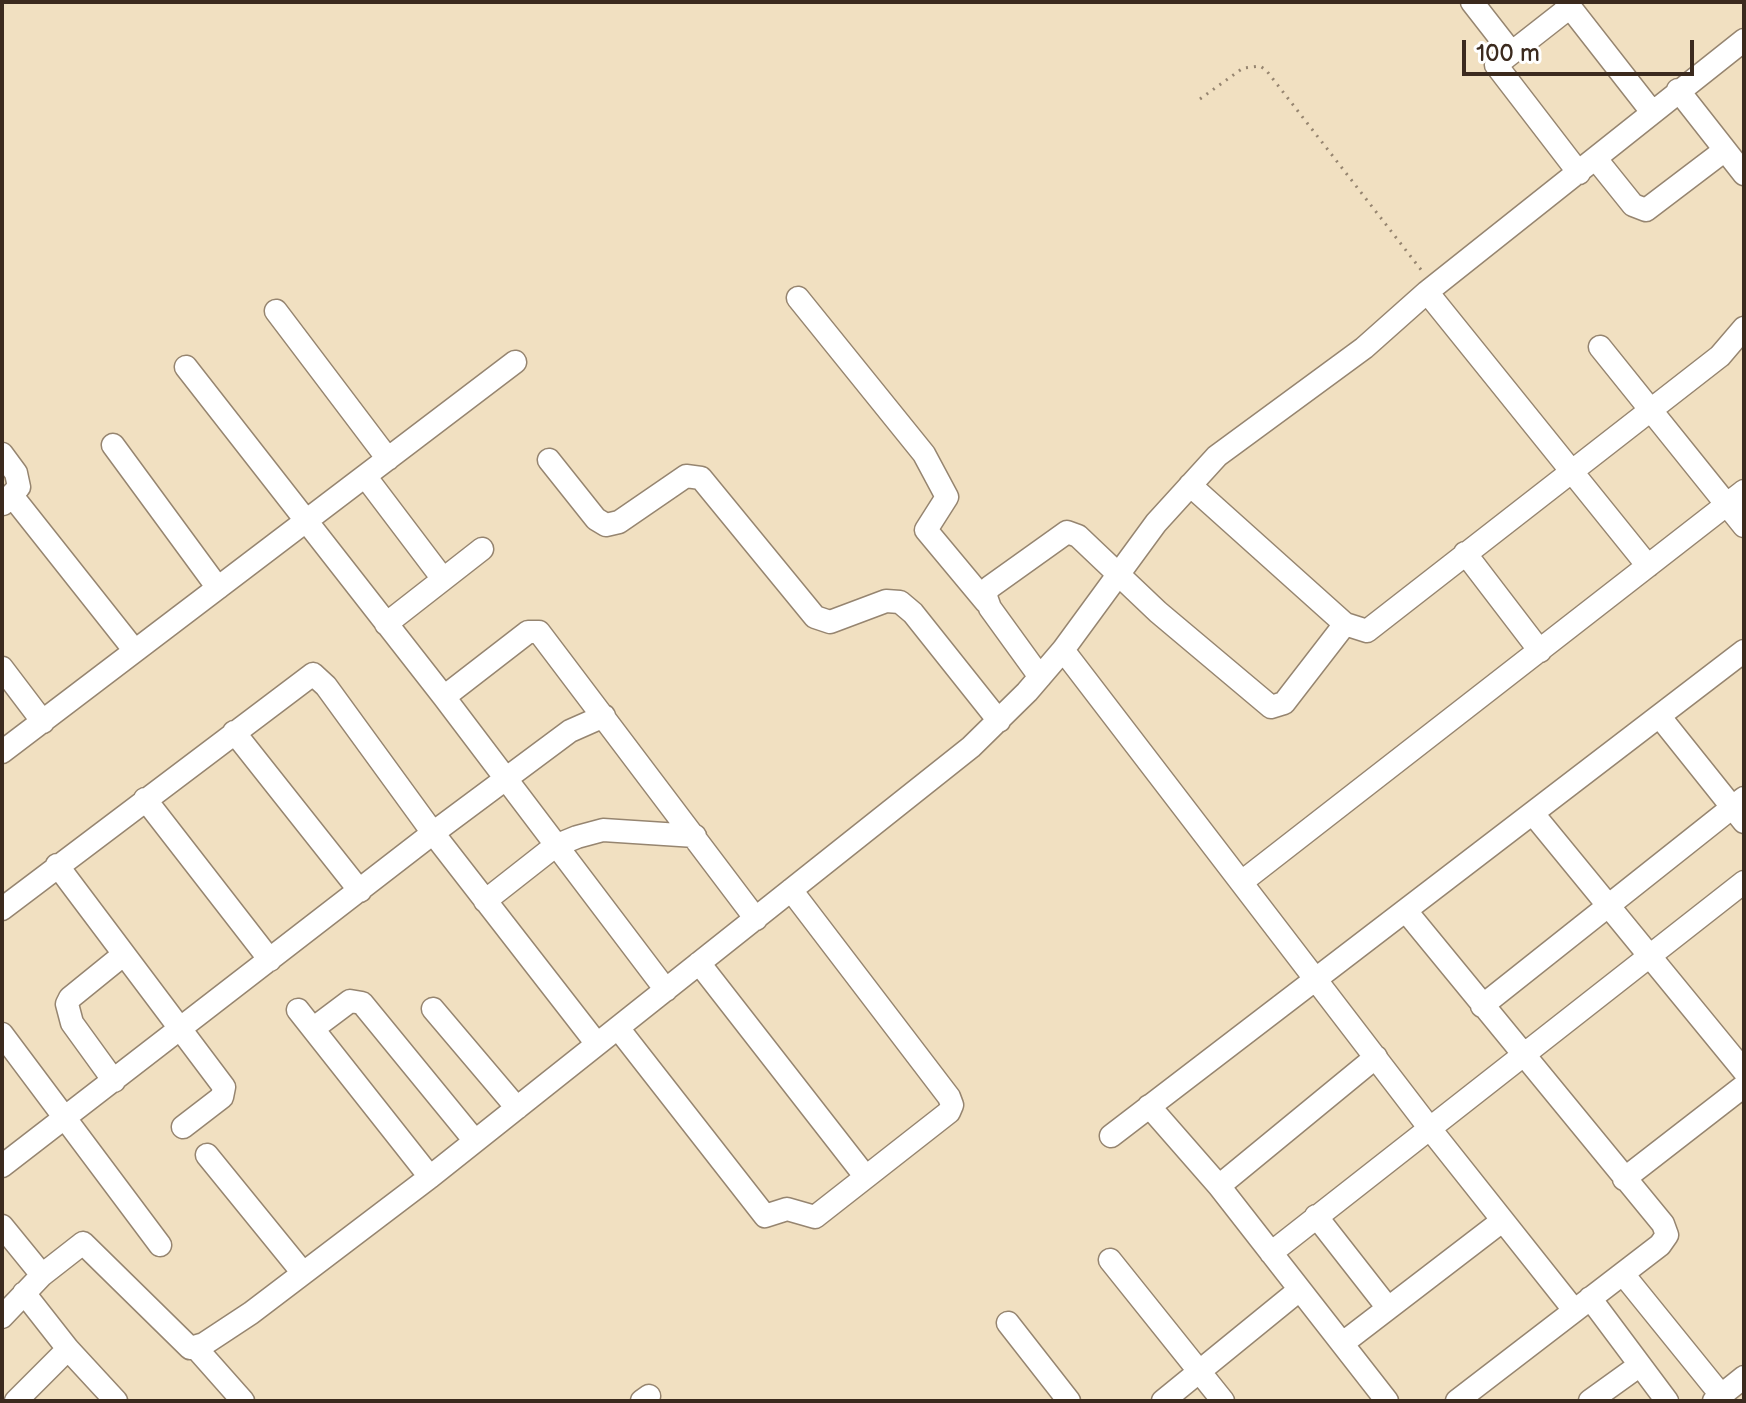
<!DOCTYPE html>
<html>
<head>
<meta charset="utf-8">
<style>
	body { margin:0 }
	#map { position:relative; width:1746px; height:1403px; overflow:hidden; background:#f1e0c1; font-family:"Balsamiq Sans",sans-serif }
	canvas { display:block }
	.frame { position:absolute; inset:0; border:4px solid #3b2a1e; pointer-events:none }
	.scale { position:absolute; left:1462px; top:40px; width:232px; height:36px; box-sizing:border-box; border:4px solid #3b2a1e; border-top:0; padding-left:10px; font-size:24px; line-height:28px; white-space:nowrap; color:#3b2a1e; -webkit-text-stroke:6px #fff; paint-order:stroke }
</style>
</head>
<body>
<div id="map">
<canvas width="1746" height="1403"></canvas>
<div class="frame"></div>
<div class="scale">100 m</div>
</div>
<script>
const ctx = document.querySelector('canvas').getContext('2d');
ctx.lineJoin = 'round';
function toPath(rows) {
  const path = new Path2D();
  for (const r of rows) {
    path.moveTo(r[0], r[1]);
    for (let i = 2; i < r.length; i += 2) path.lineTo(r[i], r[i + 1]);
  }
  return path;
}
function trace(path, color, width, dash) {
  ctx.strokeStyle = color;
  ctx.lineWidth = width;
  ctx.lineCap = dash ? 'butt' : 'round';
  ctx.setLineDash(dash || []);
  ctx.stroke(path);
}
const path = toPath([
	[1200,99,1243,68,1260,66,1266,70,1422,271]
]);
const minor = toPath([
	[1472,2,1511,52],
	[1566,2,1652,112],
	[1570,7,1496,65,1579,173],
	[1678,90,1744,174],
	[1596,159,1633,205,1646,210,1725,150],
	[1427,292,1648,566],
	[798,298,924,454,947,497,926,530,986,602],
	[276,311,388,459],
	[1600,347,1744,526],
	[186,367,444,697,666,990],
	[113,445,218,588],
	[2,454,16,473,19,487,3,504],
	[549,460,596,519,606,525,619,522,686,476,701,478,815,617,830,622,886,601,900,602,913,613,999,721],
	[365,476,443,579],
	[1190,485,1345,624,1367,631,1720,356,1744,328],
	[13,497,135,651],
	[1465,553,1540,651],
	[386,624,482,549],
	[1063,650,1431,1130,1574,1310],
	[2,668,43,722],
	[1040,677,990,608,985,594,990,587,1067,532,1078,536,1158,612,1271,707,1284,703,1345,624],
	[444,697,528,632,539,632,756,919],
	[1660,717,1744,822],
	[234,732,360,891],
	[2,752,515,362],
	[145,799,270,960],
	[1534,815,1744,1071],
	[57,865,224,1087,222,1097,183,1127],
	[1243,881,1744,491],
	[485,901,555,846,577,837,603,830,695,836],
	[2,909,313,674,326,686,433,833,597,1044],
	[1406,911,1663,1224,1667,1235,1660,1245,1457,1401],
	[699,963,865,1176],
	[1482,1006,1744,798],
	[433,1009,517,1108],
	[298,1010,430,1177],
	[314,1028,350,1001,362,1003,475,1141],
	[618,1028,765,1216,787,1209,815,1217,949,1112,952,1105,949,1097,791,890],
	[2,1034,160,1245],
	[114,1081,72,1023,67,1004,70,998,123,955],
	[1149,1106,1219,1186,1387,1401],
	[1111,1136,1744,651],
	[207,1155,303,1273],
	[2,1166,433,833,570,731,604,716],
	[1624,1179,1744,1086],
	[1219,1186,1376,1057],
	[1316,1216,1388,1308],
	[2,1226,42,1275],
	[1271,1253,1744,882],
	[1110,1260,1223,1401],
	[1623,1274,1721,1395],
	[24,1293,68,1349,116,1401],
	[1590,1298,1667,1401],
	[2,1317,42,1275,83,1243,190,1348,204,1344,251,1313,430,1177,971,747,1027,692,1063,650,1156,523,1217,456,1364,348,1427,292,1744,40],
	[1008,1323,1069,1401],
	[1343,1343,1502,1221],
	[196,1348,243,1401],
	[16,1401,68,1349],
	[642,1401,649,1396],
	[1163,1401,1298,1291],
	[1590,1401,1640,1365],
	[1714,1401,1744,1377]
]);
trace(minor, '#968570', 25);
trace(path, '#968570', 3, [2, 6]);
trace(minor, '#fff', 22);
</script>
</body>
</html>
